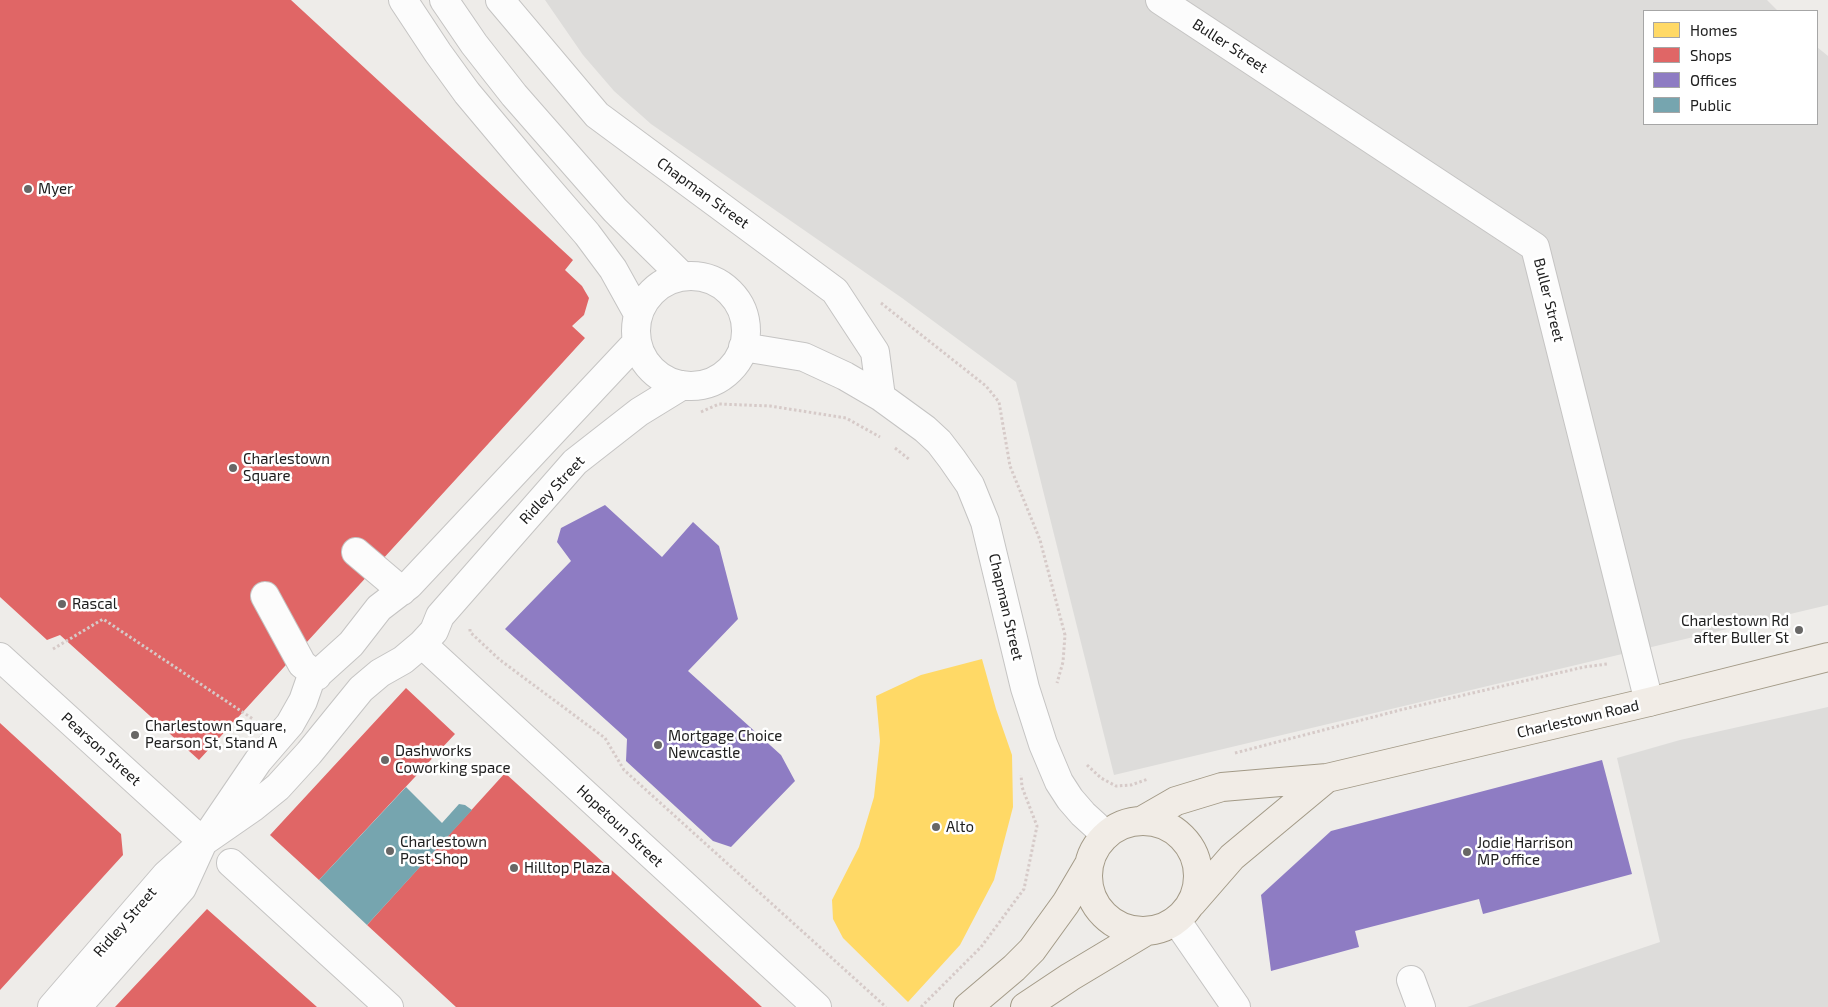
<!DOCTYPE html>
<html>
<head>
<meta charset="utf-8">
<style>
	body { margin:0 }
	#map { position:relative; width:1828px; height:1007px; overflow:hidden; background:#eeece9; font-family:"Exo 2",sans-serif }
	canvas { display:block }
	.legend { position:absolute; left:1643px; top:10px; width:175px; height:115px; box-sizing:border-box; background:#fff; border:1px solid #a6a6a6; margin:0; padding:6px 9px; list-style:none; font-size:15px; color:#202020 }
	.legend li { display:flex; align-items:center; gap:10px; height:25px }
	.legend b { width:25px; border:1px solid #a6a6a6 }
</style>
</head>
<body>
<div id="map">
<canvas width="1828" height="1007"></canvas>
<ul class="legend">
<li><b style="height:14px;background:#ffd966"></b>Homes</li>
<li><b style="height:14px;background:#e06666"></b>Shops</li>
<li><b style="height:14px;background:#8e7cc3"></b>Offices</li>
<li><b style="height:14px;background:#76a5af"></b>Public</li>
</ul>
</div>
<script>
const ctx = document.querySelector('canvas').getContext('2d');
ctx.lineJoin = 'round';
function fill(path, color) {
  ctx.fillStyle = color;
  ctx.fill(path, 'evenodd');
}
function toPath(rows) {
  const path = new Path2D();
  for (const r of rows) {
    if (r.length === 3) {
      path.moveTo(r[0] + r[2], r[1]);
      path.arc(r[0], r[1], r[2], 0, 2 * Math.PI);
      continue;
    }
    path.moveTo(r[0], r[1]);
    for (let i = 2; i < r.length; i += 2) path.lineTo(r[i], r[i + 1]);
  }
  return path;
}
function trace(path, color, width, dash) {
  ctx.strokeStyle = color;
  ctx.lineWidth = width;
  ctx.lineCap = dash ? 'butt' : 'round';
  ctx.setLineDash(dash || []);
  ctx.stroke(path);
}
function drawText(font, color, halo, rows, align = 'center') {
  ctx.font = font + ' "Exo 2",sans-serif';
  ctx.lineWidth = 5;
  ctx.setLineDash([]);
  ctx.textBaseline = 'middle';
  ctx.strokeStyle = halo;
  ctx.fillStyle = color;
  for (const [text, x, y, turn = 0] of rows) {
    ctx.save();
    ctx.translate(x, y);
    ctx.rotate((+turn || 0) * Math.PI / 180);
    ctx.textAlign = isNaN(turn) ? turn : align;
    if (halo) ctx.strokeText(text, 0, 0);
    ctx.fillText(text, 0, 0);
    ctx.restore();
  }
}
const residential = toPath([
	[545,0,1767,0,1778,11,1644,11,1644,124,1817,124,1817,47,1828,56,1828,605,1114,775,1016,382,902,298,651,124,614,91,583,55],
	[1828,707,1828,1007,1467,1007,1660,942,1617,758,1680,740]
]);
const homes = toPath([
	[982,659,996,709,1012,755,1013,807,994,880,960,945,908,1002,843,938,833,919,832,900,859,847,874,797,880,741,876,696,921,675]
]);
const shops = toPath([
	[0,0,291,0,573,260,565,270,582,286,589,298,584,315,572,326,585,338,199,760,60,635,47,640,0,597],
	[406,688,455,734,319,880,270,835],
	[0,723,121,834,123,855,0,990],
	[505,773,762,1007,456,1007,367,925],
	[207,909,317,1007,115,1007]
]);
const offices = toPath([
	[605,505,662,557,693,522,719,546,738,619,688,671,781,755,795,781,731,847,713,841,626,761,627,739,505,629,571,561,557,542,561,528],
	[1602,760,1632,874,1483,914,1479,899,1355,931,1359,947,1271,971,1261,895,1331,831]
]);
const public = toPath([
	[406,787,442,823,459,804,465,805,472,810,367,925,319,880]
]);
const path = toPath([
	[881,303,986,386,999,402,1010,466,1040,540,1065,635,1063,662,1057,683],
	[701,412,719,404,770,406,846,418,880,437],
	[895,448,910,460],
	[470,629,470,632,500,660,605,738,624,770,886,1007],
	[53,649,103,619,253,719],
	[1235,753,1404,709,1584,667,1607,664],
	[1087,765,1101,778,1116,786,1131,785,1148,779],
	[921,1007,981,947,1024,889,1037,826,1022,787,1021,775]
]);
const minor = toPath([
	[403,0,438,53,467,93,524,161,587,234,613,269,638,314],
	[444,0,474,44,514,95,615,210,682,276],
	[500,0,597,115,835,291,875,352,881,397],
	[1160,0,1535,247,1649,702],
	[691,331,55],
	[743,347,804,357,845,376,881,397,925,429,939,442,952,459,970,485,985,522,1025,688,1043,744,1059,782,1070,799,1083,814,1106,835],
	[356,552,402,591],
	[265,596,302,664,317,676],
	[422,644,817,1007],
	[0,657,203,842],
	[231,863,389,1007],
	[1176,920,1236,1007],
	[1411,980,1421,1007],
	[52,1007,166,875,203,842,252,808,278,787,309,753,361,689,380,673,403,660,422,644,434,631,440,616,575,462,639,412,683,385],
	[77,1007,182,888,203,842,258,761,290,724,303,701,310,681,351,644,379,608,409,585,637,342]
]);
const major = toPath([
	[1143,820,1176,801,1222,787,1327,778,1649,702,1828,657],
	[1143,876,55],
	[1192,903,1232,857,1327,778],
	[968,1007,1014,968,1032,950,1066,903,1089,864],
	[1025,1007,1070,977,1145,932]
]);
const markers = [
	[28,189,5,"#686766"],
	[233,468,5,"#686766"],
	[62,604,5,"#686766"],
	[1799,630,5,"#686766"],
	[135,735,5,"#686766"],
	[658,745,5,"#686766"],
	[385,760,5,"#686766"],
	[936,827,5,"#686766"],
	[390,851,5,"#686766"],
	[1467,852,5,"#686766"],
	[514,868,5,"#686766"]
];
const streetNames = [
	["Buller Street",1230,46,33],
	["Chapman Street",703,193,36],
	["Buller Street",1549,300,76],
	["Ridley Street",552,490,-47],
	["Chapman Street",1006,607,77],
	["Charlestown Road",1578,719,-13],
	["Pearson Street",101,749,42],
	["Hopetoun Street",620,826,43],
	["Ridley Street",125,922,-49]
];
const poiNames = [
	["Myer",38,189],
	["Charlestown",243,459],
	["Square",243,476],
	["Rascal",72,604],
	["Charlestown Rd",1789,621,"right"],
	["after Buller St",1789,638,"right"],
	["Charlestown Square,",145,726],
	["Pearson St, Stand A",145,743],
	["Mortgage Choice",668,736],
	["Newcastle",668,753],
	["Dashworks",395,751],
	["Coworking space",395,768],
	["Alto",946,827],
	["Charlestown",400,842],
	["Post Shop",400,859],
	["Jodie Harrison",1477,843],
	["MP office",1477,860],
	["Hilltop Plaza",524,868]
];
fill(residential, '#dddcda');
fill(homes, '#ffd966');
fill(shops, '#e06666');
fill(offices, '#8e7cc3');
fill(public, '#76a5af');
trace(minor, '#c5c4c3', 30);
trace(major, '#a39a87', 30);
trace(path, '#d6cac8', 3, [2.5, 2.5]);
trace(minor, '#fcfcfc', 28);
trace(major, '#f1ece6', 28);
for (const [x, y, r, color] of markers) {
  const dot = new Path2D();
  dot.arc(x, y, r, 0, 2 * Math.PI);
  ctx.fillStyle = color;
  ctx.fill(dot);
  trace(dot, '#fff', 2);
}
drawText('15px', '#202020', '#fff', streetNames);
drawText('15px', '#202020', '#fff', poiNames, 'left');
</script>
</body>
</html>
